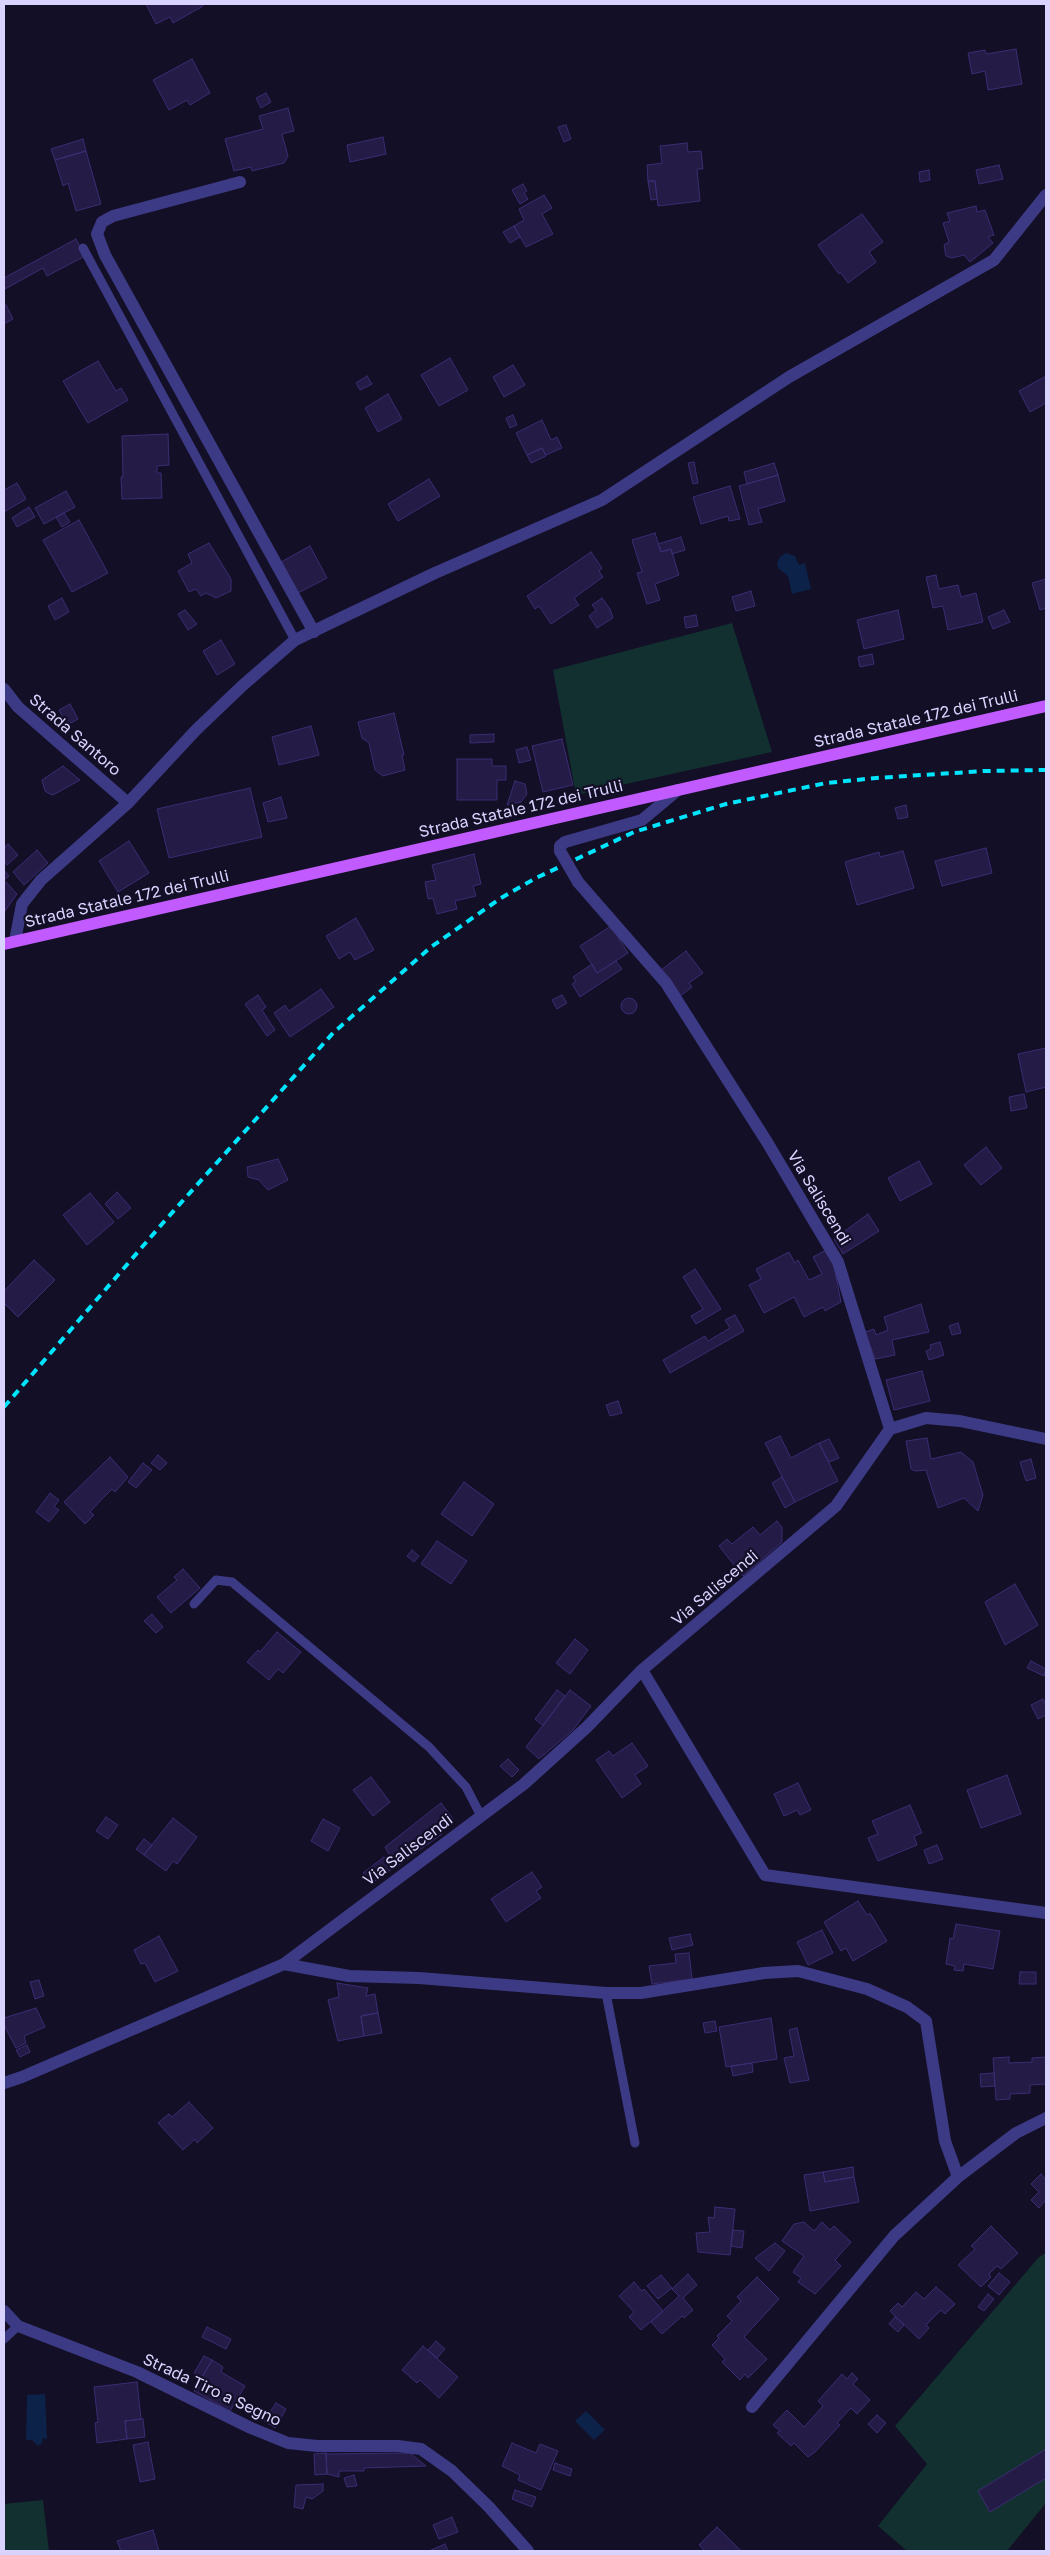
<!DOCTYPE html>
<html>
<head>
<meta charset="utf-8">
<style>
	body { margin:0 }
	#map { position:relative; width:1050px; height:2555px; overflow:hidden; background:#130f26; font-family:"Golos Text",sans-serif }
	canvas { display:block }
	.frame { position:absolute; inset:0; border:5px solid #d9d4ff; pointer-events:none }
</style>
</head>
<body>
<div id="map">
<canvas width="1050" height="2555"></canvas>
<div class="frame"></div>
</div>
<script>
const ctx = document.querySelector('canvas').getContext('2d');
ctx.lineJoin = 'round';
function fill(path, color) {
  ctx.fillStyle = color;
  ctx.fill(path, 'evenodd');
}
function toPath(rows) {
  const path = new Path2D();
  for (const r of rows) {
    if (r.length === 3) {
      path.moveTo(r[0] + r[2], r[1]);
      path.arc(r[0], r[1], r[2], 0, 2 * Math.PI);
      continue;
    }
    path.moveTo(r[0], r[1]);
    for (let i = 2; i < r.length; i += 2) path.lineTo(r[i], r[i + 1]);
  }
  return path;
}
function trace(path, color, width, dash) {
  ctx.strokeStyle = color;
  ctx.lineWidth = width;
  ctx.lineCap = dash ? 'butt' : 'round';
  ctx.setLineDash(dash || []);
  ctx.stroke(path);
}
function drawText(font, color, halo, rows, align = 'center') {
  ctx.font = font + ' "Golos Text",sans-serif';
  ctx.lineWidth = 4.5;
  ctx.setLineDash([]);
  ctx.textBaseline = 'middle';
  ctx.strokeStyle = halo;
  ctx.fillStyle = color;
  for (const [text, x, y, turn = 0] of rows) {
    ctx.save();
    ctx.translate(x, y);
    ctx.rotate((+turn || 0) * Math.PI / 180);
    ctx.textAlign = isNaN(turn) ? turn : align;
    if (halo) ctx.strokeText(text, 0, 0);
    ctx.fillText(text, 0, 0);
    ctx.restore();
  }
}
const green = toPath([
	[732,623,772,752,576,795,553,670],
	[1046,2253,1046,2503,1007,2551,907,2551,878,2526,927,2464,895,2426,1039,2257],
	[43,2500,49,2551,4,2551,4,2504]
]);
const water = toPath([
	[786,553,795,556,799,565,805,563,811,589,792,594,788,576,778,568,777,563,780,557],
	[45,2394,47,2439,43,2438,42,2443,38,2446,32,2440,26,2440,27,2395],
	[586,2411,605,2430,594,2440,575,2421]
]);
const building = toPath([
	[146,4,202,4,203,6,173,23,170,17,156,24,146,4],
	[1016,49,1022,84,988,90,985,71,972,74,968,53,985,50,986,54,1016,49],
	[192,59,210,93,190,105,187,100,169,110,153,80,192,59],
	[266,93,271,102,261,108,256,98,266,93],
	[288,108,294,131,282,134,288,156,284,163,252,171,251,167,234,171,225,139,263,129,259,116,288,108],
	[566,125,571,139,564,142,558,127,566,125],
	[383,137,386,154,350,162,347,145,383,137],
	[83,139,86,151,55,160,51,149,83,139],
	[687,143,688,152,701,151,703,169,697,169,700,201,658,206,655,181,648,181,647,165,662,163,660,146,687,143],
	[86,151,101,204,76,211,68,183,63,186,55,160,86,151],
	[999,165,1003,179,979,184,976,170,999,165],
	[929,170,930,180,920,182,919,172,929,170],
	[648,181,655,181,657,199,651,200,648,181],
	[523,184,527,191,524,193,528,199,520,204,512,190,523,184],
	[544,195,552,208,542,214,553,234,526,247,514,226,524,220,519,209,544,195],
	[976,206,977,212,985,210,994,235,988,237,993,243,970,262,964,255,952,258,946,256,944,245,949,242,943,223,950,221,947,213,976,206],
	[862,214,883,242,869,252,876,262,848,283,841,273,839,274,818,245,862,214],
	[514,226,520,237,510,243,503,232,514,226],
	[76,239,85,256,47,276,43,268,5,289,4,278,76,239],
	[6,305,13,319,4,324,4,306,6,305],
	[450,358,468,390,439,406,421,375,450,358],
	[98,361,116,391,121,388,128,400,88,423,63,381,98,361],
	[513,365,525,385,504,397,493,377,513,365],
	[367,376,372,384,360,390,356,383,367,376],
	[1046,376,1046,403,1030,412,1019,391,1046,376],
	[388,394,402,419,378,432,365,408,388,394],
	[513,415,517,425,510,428,506,418,513,415],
	[542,420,551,440,557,437,562,448,546,455,542,448,527,455,516,433,542,420],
	[168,434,169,465,157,466,157,473,161,473,162,498,122,499,121,477,123,477,122,436,168,434],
	[542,448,546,456,531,463,527,455,542,448],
	[694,462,698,483,693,484,688,463,694,462],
	[774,463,778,475,747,484,744,472,774,463],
	[778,475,785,501,758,509,762,522,749,525,739,486,778,475],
	[429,479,440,496,398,521,388,504,429,479],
	[17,483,26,499,4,512,4,490,17,483],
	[730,486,740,519,729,521,728,516,701,524,693,497,730,486],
	[66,491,75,507,44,524,35,508,66,491],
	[29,507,35,517,17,527,12,518,29,507],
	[64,513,70,522,62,527,56,517,64,513],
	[79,520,108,573,72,592,43,540,79,520],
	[655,533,661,552,671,549,679,575,655,584,660,600,647,604,637,573,642,572,632,540,655,533],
	[681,537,685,550,672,554,671,549,661,552,658,544,681,537],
	[209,543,231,579,231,591,216,598,206,593,201,596,196,589,189,592,178,571,192,563,188,554,209,543],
	[310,546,327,578,298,593,281,562,310,546],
	[591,552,602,568,599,571,603,577,574,598,579,605,551,624,539,606,535,609,527,596,591,552],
	[936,575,939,589,958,585,961,597,976,593,983,622,948,630,943,606,933,608,926,577,936,575],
	[1046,579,1046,608,1040,610,1032,583,1046,579],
	[751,591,755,606,736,611,732,597,751,591],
	[62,598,69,612,55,620,48,606,62,598],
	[602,598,610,609,613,618,597,628,589,616,596,610,592,605,602,598],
	[185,610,197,624,188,630,178,614,185,610],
	[898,610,904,639,864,649,857,620,898,610],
	[1004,610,1010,622,993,629,988,617,1004,610],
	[696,615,698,626,686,628,684,617,696,615],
	[221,640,235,664,217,675,203,651,221,640],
	[872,654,874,664,860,667,858,657,872,654],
	[70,704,78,719,67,725,59,710,70,704],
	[394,713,404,755,402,755,405,770,383,776,375,770,369,743,362,738,358,722,394,713],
	[311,726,319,755,279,765,272,737,311,726],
	[494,734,494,742,470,743,470,735,494,734],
	[562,739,573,785,543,792,532,746,562,739],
	[527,747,531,760,519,763,516,750,527,747],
	[457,759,492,759,492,766,506,766,506,780,497,780,497,800,457,800,457,759],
	[63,766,80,780,53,795,50,794,45,791,42,780,63,766],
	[515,781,525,784,527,794,521,802,507,805,515,781],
	[250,788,262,837,169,858,157,809,250,788],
	[281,797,287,818,268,822,263,803,281,797],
	[906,805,908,817,898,819,895,808,906,805],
	[129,841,149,873,118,892,99,861,129,841],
	[8,844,18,855,7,865,4,861,4,848,8,844],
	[986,848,992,873,942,886,935,861,986,848],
	[37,850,48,863,24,885,13,872,37,850],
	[903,851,914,888,857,905,845,862,879,852,880,857,903,851],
	[474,854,481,884,473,886,476,896,455,901,457,909,437,914,433,898,428,899,425,882,436,880,432,865,474,854],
	[4,870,9,876,4,880,17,894,5,911,4,870],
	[356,918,374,950,355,960,350,952,339,959,326,936,356,918],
	[611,926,628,953,597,973,580,946,611,926],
	[686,951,703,973,689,983,692,987,680,996,661,970,686,951],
	[616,961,622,969,580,997,572,984,576,981,573,977,592,964,597,973,616,961],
	[321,989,334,1007,290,1037,274,1013,285,1005,289,1011,321,989],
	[258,995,266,1007,262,1010,275,1030,267,1036,245,1004,258,995],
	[562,995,567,1003,557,1009,552,1000,562,995],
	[629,1006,8],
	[1046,1048,1046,1087,1026,1092,1018,1054,1046,1048],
	[1024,1094,1027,1108,1011,1111,1009,1097,1024,1094],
	[986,1147,1002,1168,981,1185,964,1165,986,1147],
	[278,1159,288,1180,268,1190,259,1180,248,1177,247,1167,278,1159],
	[919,1161,932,1184,900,1201,888,1178,919,1161],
	[117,1192,131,1208,118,1219,105,1204,117,1192],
	[90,1193,114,1222,87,1245,63,1215,90,1193],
	[868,1214,879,1231,843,1254,834,1239,868,1214],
	[828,1249,834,1266,841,1302,825,1311,823,1307,804,1317,794,1297,764,1313,749,1285,761,1279,756,1269,789,1252,795,1263,798,1260,809,1280,822,1274,813,1257,828,1249],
	[34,1260,55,1280,18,1317,4,1303,4,1291,34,1260],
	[695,1269,721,1309,696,1324,691,1316,703,1309,683,1277,695,1269],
	[921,1304,929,1332,892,1340,895,1355,875,1359,865,1332,874,1329,876,1335,888,1330,884,1317,921,1304],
	[735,1315,744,1331,670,1373,663,1360,705,1336,708,1341,730,1328,725,1320,735,1315],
	[958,1323,961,1333,952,1335,949,1326,958,1323],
	[940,1342,944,1355,929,1360,926,1351,931,1349,930,1345,940,1342],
	[922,1371,930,1401,894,1410,886,1380,922,1371],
	[618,1401,622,1413,610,1416,606,1405,618,1401],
	[780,1436,791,1458,819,1443,838,1481,795,1502,765,1443,780,1436],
	[927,1438,931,1459,961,1452,973,1462,983,1495,978,1511,964,1498,938,1508,926,1470,915,1471,911,1469,906,1441,927,1438],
	[829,1439,839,1458,829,1462,819,1443,829,1439],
	[158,1455,167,1463,160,1470,151,1463,158,1455],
	[110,1457,128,1477,115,1492,112,1489,103,1498,90,1512,94,1515,85,1524,64,1502,110,1457],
	[1031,1459,1036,1478,1026,1481,1020,1462,1031,1459],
	[143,1463,152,1470,136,1488,128,1482,143,1463],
	[782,1477,795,1502,785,1508,772,1483,782,1477],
	[464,1482,494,1504,472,1536,441,1514,464,1482],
	[50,1493,59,1500,54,1507,59,1510,49,1522,36,1512,50,1493],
	[777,1521,782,1527,782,1542,743,1576,719,1546,727,1539,732,1544,753,1527,760,1535,777,1521],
	[437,1541,467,1561,451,1584,421,1564,437,1541],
	[412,1550,419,1556,414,1562,407,1556,412,1550],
	[183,1569,200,1588,171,1613,157,1597,177,1580,174,1577,183,1569],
	[1015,1584,1038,1625,1005,1645,985,1602,1015,1584],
	[152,1614,163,1627,156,1633,144,1621,152,1614],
	[277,1632,301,1652,283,1673,278,1669,269,1680,247,1662,258,1650,260,1652,277,1632],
	[575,1639,588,1650,570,1674,556,1663,575,1639],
	[1031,1661,1046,1669,1044,1676,1027,1668,1031,1661],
	[557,1690,565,1696,543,1726,535,1719,557,1690],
	[570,1690,591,1706,573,1730,539,1759,526,1747,570,1690],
	[1043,1699,1046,1705,1046,1715,1038,1719,1031,1705,1043,1699],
	[632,1743,648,1766,635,1775,641,1784,622,1798,596,1760,609,1751,613,1756,632,1743],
	[508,1759,519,1770,512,1777,500,1766,508,1759],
	[1007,1775,1021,1814,981,1828,967,1790,1007,1775],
	[371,1777,390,1802,373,1816,353,1790,371,1777],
	[798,1783,811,1810,800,1815,797,1810,784,1816,774,1794,798,1783],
	[441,1803,453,1819,438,1830,442,1834,396,1867,385,1847,441,1803],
	[910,1805,922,1833,914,1836,917,1845,878,1861,868,1838,878,1834,872,1821,910,1805],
	[106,1817,118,1825,108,1839,96,1831,106,1817],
	[173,1818,197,1837,177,1864,173,1861,166,1871,144,1855,173,1818],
	[323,1819,340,1828,328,1851,311,1841,323,1819],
	[144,1839,152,1845,144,1855,136,1849,144,1839],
	[937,1845,943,1859,929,1864,924,1850,937,1845],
	[384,1857,393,1868,371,1884,363,1873,384,1857],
	[532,1872,542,1887,536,1891,541,1898,506,1922,491,1899,532,1872],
	[858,1901,867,1915,870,1913,887,1941,853,1961,846,1948,841,1951,824,1922,858,1901],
	[956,1924,1000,1931,993,1969,964,1964,963,1971,954,1970,955,1966,946,1964,950,1938,953,1939,956,1924],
	[822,1930,833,1953,808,1965,797,1942,822,1930],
	[690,1934,693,1945,672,1950,669,1938,690,1934],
	[159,1936,178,1971,155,1982,145,1963,141,1964,134,1950,159,1936],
	[689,1953,692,1979,652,1984,649,1966,676,1963,675,1954,689,1953],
	[1020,1972,1036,1972,1036,1984,1019,1984,1020,1972],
	[39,1980,44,1996,35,1999,30,1982,39,1980],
	[337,1983,368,1988,366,1996,375,1994,378,2013,361,2016,364,2036,338,2041,328,2000,339,1997,337,1983],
	[36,2008,45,2027,24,2036,26,2043,16,2048,4,2025,4,2018,36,2008],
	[378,2013,382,2033,364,2036,361,2016,378,2013],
	[771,2018,777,2059,726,2067,719,2027,771,2018],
	[715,2021,717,2031,705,2033,703,2023,715,2021],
	[797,2028,809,2080,790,2083,784,2058,794,2056,789,2030,797,2028],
	[27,2045,30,2052,20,2057,16,2050,27,2045],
	[1009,2057,1009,2063,1032,2062,1032,2058,1046,2057,1046,2084,1030,2085,1030,2093,1010,2094,1010,2099,996,2100,993,2058,1009,2057],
	[752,2063,753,2072,733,2076,731,2066,752,2063],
	[994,2073,995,2086,981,2087,980,2074,994,2073],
	[189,2102,213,2128,197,2143,195,2139,183,2150,158,2123,169,2114,172,2117,189,2102],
	[853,2167,854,2177,825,2182,823,2172,853,2167],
	[823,2172,825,2182,854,2177,859,2202,810,2211,804,2175,823,2172],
	[1041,2174,1045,2179,1046,2177,1046,2203,1045,2201,1039,2208,1031,2200,1039,2192,1031,2184,1041,2174],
	[715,2207,735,2209,730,2255,698,2252,696,2233,710,2232,708,2217,714,2218,715,2207],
	[804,2222,814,2231,822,2222,830,2230,834,2226,851,2242,835,2260,841,2266,815,2294,798,2282,801,2278,793,2272,804,2256,782,2241,794,2224,804,2222],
	[991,2226,1018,2253,1001,2269,997,2266,989,2274,991,2277,981,2287,958,2265,975,2249,971,2246,991,2226],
	[733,2230,744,2231,742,2248,731,2246,733,2230],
	[775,2243,785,2251,769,2271,755,2258,775,2243],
	[999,2273,1010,2282,999,2295,988,2286,999,2273],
	[688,2274,697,2285,683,2298,693,2310,684,2318,682,2316,662,2334,651,2322,679,2296,672,2289,688,2274],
	[661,2275,672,2288,658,2299,647,2286,661,2275],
	[757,2277,779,2299,744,2337,767,2359,748,2378,745,2374,740,2380,722,2362,725,2359,712,2345,719,2338,717,2336,732,2321,727,2316,741,2301,737,2297,757,2277],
	[634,2282,642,2291,644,2289,663,2311,641,2330,629,2317,634,2312,619,2296,634,2282],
	[936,2287,955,2304,945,2314,941,2310,926,2325,929,2328,919,2339,890,2311,898,2303,902,2307,916,2292,924,2299,936,2287],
	[988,2294,994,2299,984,2311,978,2307,988,2294],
	[895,2317,904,2325,898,2332,889,2324,895,2317],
	[207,2327,231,2339,226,2349,202,2337,207,2327],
	[436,2341,445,2349,437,2358,428,2350,436,2341],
	[423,2346,458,2377,439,2398,420,2380,417,2383,402,2370,423,2346],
	[204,2356,212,2360,202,2377,194,2373,204,2356],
	[212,2360,223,2367,221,2372,245,2386,230,2411,194,2391,212,2360],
	[852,2373,858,2379,853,2384,870,2400,857,2414,851,2408,837,2423,840,2425,815,2452,808,2457,794,2443,791,2446,777,2433,780,2431,773,2425,787,2410,804,2427,823,2406,818,2401,842,2374,847,2379,852,2373],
	[137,2382,141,2419,125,2421,127,2439,97,2443,95,2423,98,2422,94,2387,137,2382],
	[276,2403,286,2409,275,2428,264,2421,276,2403],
	[877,2415,886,2423,877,2433,868,2424,877,2415],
	[143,2419,145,2437,127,2439,125,2421,143,2419],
	[148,2442,155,2479,140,2482,133,2445,148,2442],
	[512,2443,536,2453,540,2444,558,2451,541,2490,518,2480,520,2475,502,2466,512,2443],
	[1046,2449,1046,2478,990,2512,978,2491,1046,2449],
	[326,2453,327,2474,315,2475,314,2454,326,2453],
	[410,2453,426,2466,364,2468,364,2471,339,2471,339,2477,327,2474,326,2454,410,2453],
	[555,2463,572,2469,570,2476,553,2470,555,2463],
	[354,2475,357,2486,347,2487,344,2478,354,2475],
	[323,2484,323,2491,312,2499,306,2497,303,2509,294,2507,296,2485,323,2484],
	[515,2490,536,2497,532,2507,512,2499,515,2490],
	[452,2517,458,2532,439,2539,433,2525,452,2517],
	[717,2527,741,2551,705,2551,699,2545,717,2527],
	[153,2530,159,2551,121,2551,117,2541,153,2530],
	[445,2544,448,2551,429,2551,445,2544]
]);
const service = toPath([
	[83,248,295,640],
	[194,1604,216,1580,232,1582,429,1747,466,1787,481,1816],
	[606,1993,635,2143],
	[4,2339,18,2326]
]);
const minor = toPath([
	[240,182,113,216,102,222,97,234,105,255,314,632],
	[4,689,18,707,128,803],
	[560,851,560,846,565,842,642,820,678,790],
	[578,882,666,983,767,1142,838,1262,890,1429],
	[15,941,22,904,41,880,128,803,196,730,242,686,295,640,435,573,602,500,789,377,994,260,1046,195],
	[890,1429,926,1418,960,1421,1046,1439],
	[642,1670,765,1875,1046,1913],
	[284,1964,349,1976,419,1978,606,1993,641,1993,764,1973,798,1971,867,1989,907,2007,926,2021,945,2141,958,2177],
	[4,2083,22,2077,284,1964,524,1784,587,1727,642,1670,836,1506,890,1429],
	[4,2311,18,2326,137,2372,251,2428,288,2443,317,2446,398,2446,421,2449,452,2471,489,2507,528,2551],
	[752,2407,894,2236,958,2177,1016,2133,1046,2118]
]);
const primary = toPath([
	[4,944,1046,706]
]);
const rail = toPath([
	[4,1407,162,1224,333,1033,431,947,501,898,536,878,634,832,726,804,826,783,876,778,984,771,1046,770]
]);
const minorBridge = toPath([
	[560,851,578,882]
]);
const streetNames = [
	["Strada Statale 172 dei Trulli",916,719,-13],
	["Strada Santoro",75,735,41],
	["Strada Statale 172 dei Trulli",521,809,-13],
	["Strada Statale 172 dei Trulli",127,899,-13],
	["Via Saliscendi",819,1198,59],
	["Via Saliscendi",715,1588,-40],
	["Via Saliscendi",408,1850,-37],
	["Strada Tiro a Segno",212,2390,25]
];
fill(green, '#12302f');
fill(water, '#0c2248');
fill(building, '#241b47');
trace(building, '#3b2d73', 1);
trace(service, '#3d3a85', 9);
trace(minor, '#3d3a85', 12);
trace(primary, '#c25bff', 12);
trace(rail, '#00e5ff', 4, [8, 6]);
trace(minorBridge, '#3d3a85', 12);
drawText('16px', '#d9d4ff', '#130f26', streetNames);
</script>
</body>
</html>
